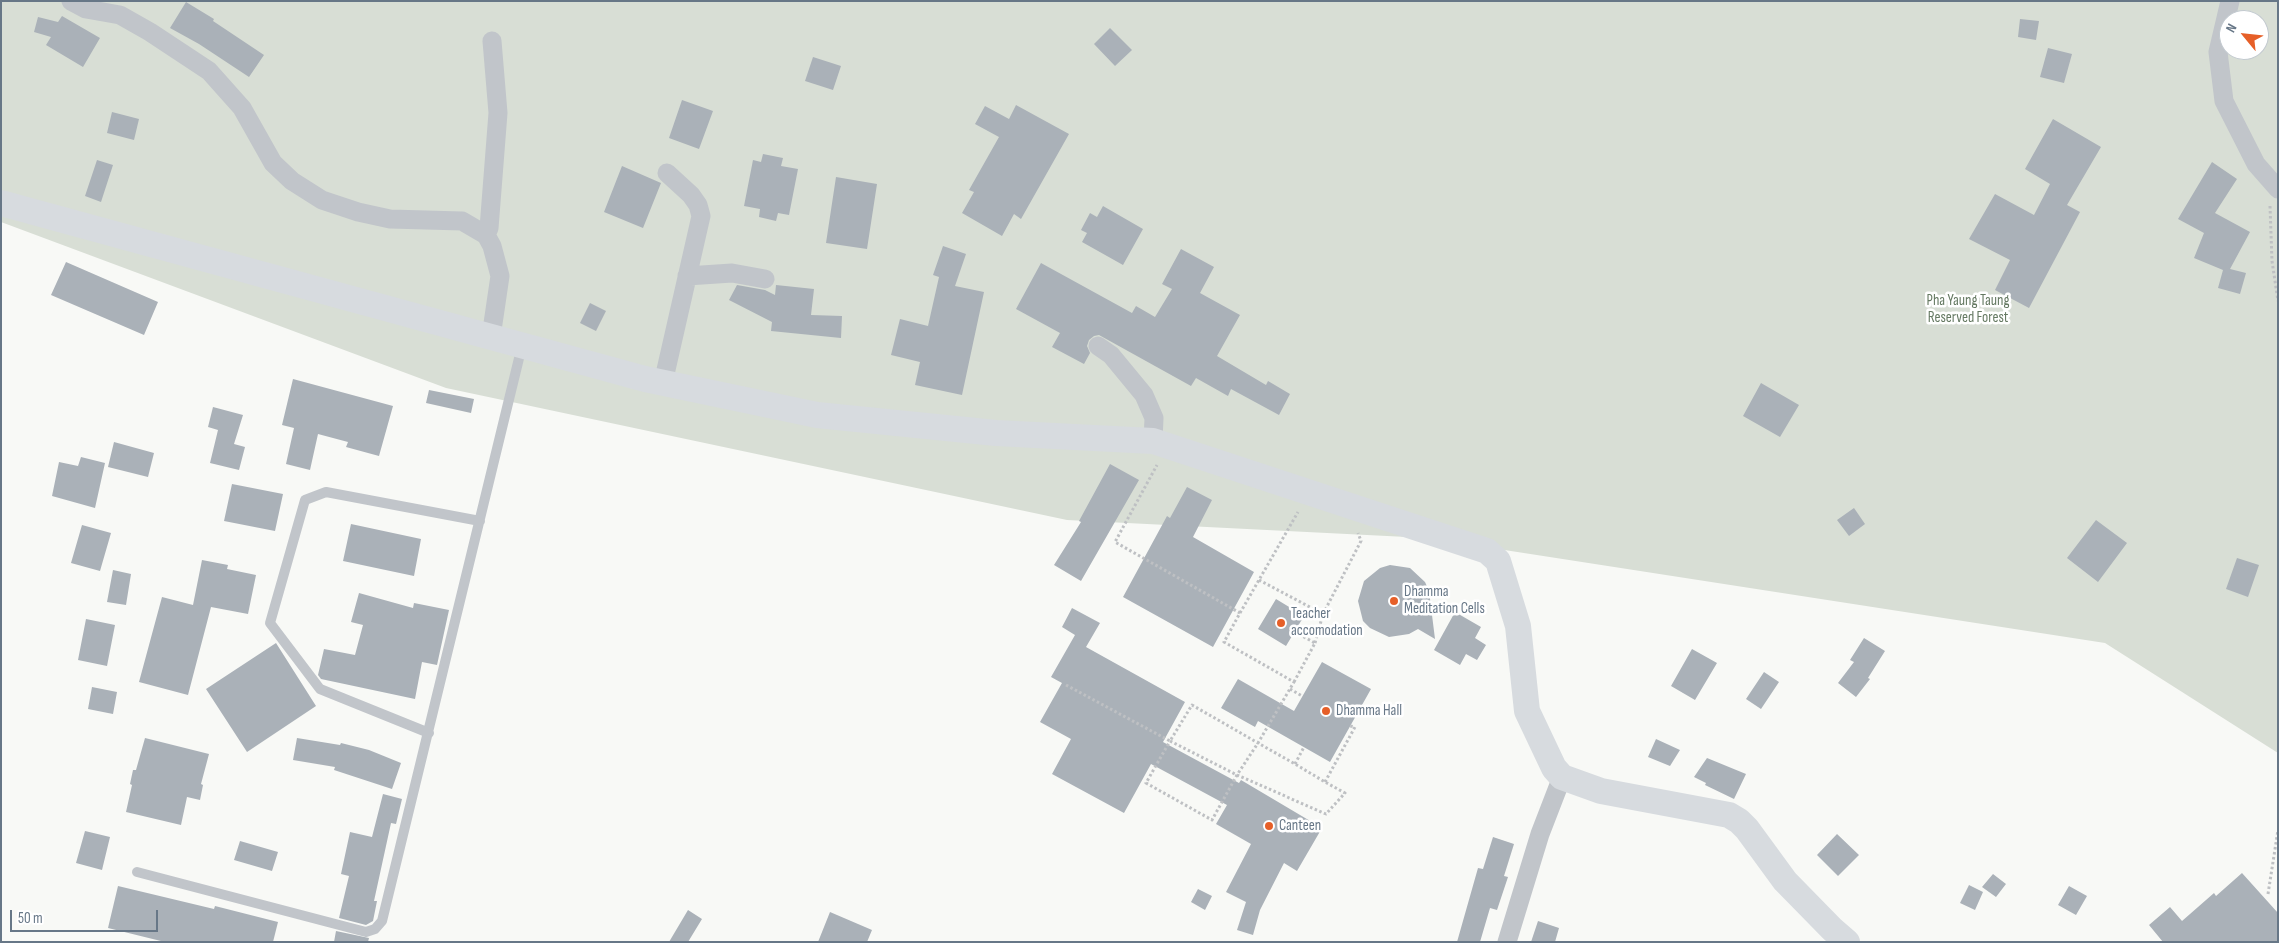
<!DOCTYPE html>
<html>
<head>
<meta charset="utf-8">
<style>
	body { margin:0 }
	#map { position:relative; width:2279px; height:943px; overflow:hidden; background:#f8f9f6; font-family:"Sofia Sans Condensed",sans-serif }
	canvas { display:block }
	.frame { position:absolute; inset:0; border:2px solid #677787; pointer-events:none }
	.north { position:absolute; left:2219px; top:10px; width:50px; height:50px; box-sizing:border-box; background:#fff; border:1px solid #c2c9cf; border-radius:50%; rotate:298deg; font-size:14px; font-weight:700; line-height:20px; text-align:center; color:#677787 }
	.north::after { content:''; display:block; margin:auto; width:18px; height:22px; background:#e65f28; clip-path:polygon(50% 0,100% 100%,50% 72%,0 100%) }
	.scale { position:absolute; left:10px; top:910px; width:148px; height:22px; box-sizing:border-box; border:2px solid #677787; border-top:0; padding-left:6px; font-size:15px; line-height:18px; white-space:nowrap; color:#677787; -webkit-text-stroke:4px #fff; paint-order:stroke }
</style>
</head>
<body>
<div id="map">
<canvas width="2279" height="943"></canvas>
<div class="frame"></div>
<div class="north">N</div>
<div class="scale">50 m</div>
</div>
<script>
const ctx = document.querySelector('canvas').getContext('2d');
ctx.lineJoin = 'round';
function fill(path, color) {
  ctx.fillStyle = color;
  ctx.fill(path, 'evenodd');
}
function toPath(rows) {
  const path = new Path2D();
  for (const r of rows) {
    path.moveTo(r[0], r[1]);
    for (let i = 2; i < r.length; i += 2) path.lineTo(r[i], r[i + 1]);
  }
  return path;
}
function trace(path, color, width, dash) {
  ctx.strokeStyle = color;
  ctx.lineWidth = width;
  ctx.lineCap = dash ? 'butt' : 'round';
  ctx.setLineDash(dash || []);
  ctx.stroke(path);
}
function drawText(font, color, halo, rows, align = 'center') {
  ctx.font = font + ' "Sofia Sans Condensed",sans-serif';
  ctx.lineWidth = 5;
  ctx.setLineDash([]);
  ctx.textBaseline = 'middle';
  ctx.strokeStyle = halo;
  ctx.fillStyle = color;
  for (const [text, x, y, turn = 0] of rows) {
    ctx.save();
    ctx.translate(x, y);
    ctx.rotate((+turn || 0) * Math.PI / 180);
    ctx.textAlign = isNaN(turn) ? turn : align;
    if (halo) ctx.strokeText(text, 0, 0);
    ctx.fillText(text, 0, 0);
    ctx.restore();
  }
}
const green = toPath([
	[1,1,2278,1,2278,753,2105,643,1427,538,1067,520,446,388,1,222],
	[2229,20,2259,20,2259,50,2229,50]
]);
const building = toPath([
	[186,2,214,19,213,21,264,55,249,77,199,44,170,28],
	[62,16,100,38,83,67,46,45,51,37,34,32,38,17,58,22],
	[2020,19,2039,21,2036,40,2018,37],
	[1110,28,1132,50,1115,66,1094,44],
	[2048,48,2072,54,2064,83,2040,77],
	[813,57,841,66,833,90,805,81],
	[682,100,713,111,699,149,669,138],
	[1016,105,1069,134,1021,219,1014,214,1002,236,962,213,974,192,969,190,999,137,975,124,985,106,1009,119],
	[112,112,139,119,134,140,107,133],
	[2053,119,2101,147,2067,205,2080,212,2029,308,1995,290,2010,260,1969,239,1995,194,2034,215,2050,184,2025,169],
	[763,154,783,158,781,166,798,169,789,215,778,213,776,221,759,217,760,209,744,206,753,160,761,162],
	[97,160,113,165,101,202,85,196],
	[2212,162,2237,179,2215,213,2250,232,2230,269,2246,273,2240,294,2218,288,2223,270,2194,258,2204,233,2178,219],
	[622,166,661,183,643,228,604,212],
	[836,177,877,184,867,249,826,243],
	[1103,206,1143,229,1123,265,1082,242,1087,233,1081,230,1090,213,1097,217],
	[943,246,966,254,955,286,984,292,962,395,915,385,920,362,891,355,900,319,928,326,939,277,933,275],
	[1181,249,1214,267,1200,293,1240,315,1217,356,1266,385,1268,381,1290,394,1279,415,1231,389,1228,396,1196,378,1191,386,1099,335,1094,336,1089,340,1087,346,1090,353,1084,364,1052,347,1060,333,1016,309,1041,263,1132,313,1136,306,1155,317,1172,289,1162,284],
	[66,262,158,302,144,335,51,295],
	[737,285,765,290,775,295,776,285,814,289,811,315,842,316,841,338,771,331,772,322,729,300],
	[590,303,606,311,596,331,580,323],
	[293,379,393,406,379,456,346,447,348,442,318,434,310,470,286,464,294,428,282,425],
	[1761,383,1799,405,1780,437,1743,416],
	[429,390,474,399,471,413,426,403],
	[213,407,243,415,234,444,245,447,239,470,210,463,218,430,208,427],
	[114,442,154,453,148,477,108,467],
	[81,457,105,463,95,508,52,496,59,462,78,466],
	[1110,464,1139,480,1081,581,1054,565,1081,522,1079,521],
	[232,484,283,494,275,531,224,521],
	[1187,487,1212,500,1193,537,1254,572,1213,647,1123,597,1167,516,1170,518],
	[1854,508,1865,524,1849,536,1837,520],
	[2096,520,2127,543,2098,582,2067,558],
	[351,524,421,539,414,576,343,561],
	[82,525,111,533,100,571,71,563],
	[2237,558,2259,565,2248,597,2226,589],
	[202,560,228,565,227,569,256,575,248,614,211,607,188,695,139,682,162,597,193,605],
	[1390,565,1410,568,1425,582,1429,591,1435,639,1418,629,1409,634,1389,637,1370,628,1363,621,1358,601,1364,581,1380,568],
	[113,570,131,574,126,605,107,602],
	[359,593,413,608,414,603,449,610,437,665,422,662,415,699,321,679,318,675,324,649,355,655,363,625,351,622],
	[1276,599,1304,616,1286,646,1258,629],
	[1072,608,1100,623,1086,647,1185,702,1163,742,1239,783,1241,780,1322,828,1297,871,1284,863,1260,910,1253,935,1237,930,1246,902,1226,892,1251,844,1216,824,1227,805,1151,764,1124,813,1052,774,1071,739,1040,722,1062,683,1051,677,1075,635,1062,627],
	[1455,612,1481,627,1475,638,1486,645,1477,660,1466,654,1460,665,1434,650],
	[86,619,115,625,107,666,78,660],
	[1864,638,1885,651,1868,678,1870,679,1856,697,1838,683,1854,662,1850,660],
	[276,643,316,706,247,752,206,689],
	[1692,649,1717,663,1695,700,1671,686],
	[1322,662,1371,689,1330,762,1258,721,1255,727,1221,708,1238,679,1294,711],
	[1764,672,1779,682,1761,709,1746,699],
	[92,687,117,692,113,714,88,709],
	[145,738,209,754,201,784,203,785,200,800,187,797,181,825,126,812,132,785,130,784,133,770,136,770],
	[297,738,340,745,341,743,369,750,401,763,392,789,334,770,335,767,293,760],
	[1656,739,1680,750,1670,766,1648,757],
	[1707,758,1746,774,1734,799,1705,785,1706,783,1694,777],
	[383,794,402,799,396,824,391,823,374,901,377,901,373,921,366,925,339,918,349,876,341,874,350,832,372,837],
	[85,831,110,837,102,870,76,863],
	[1837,834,1859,855,1838,876,1817,855],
	[1493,837,1514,844,1504,876,1508,877,1497,910,1490,908,1480,942,1457,942,1478,868,1483,869],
	[240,841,278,852,272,871,234,860],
	[2242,873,2278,913,2278,942,2163,942,2149,925,2170,907,2182,921,2214,893,2216,896],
	[1993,874,2006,884,1996,897,1982,887],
	[1969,885,1983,892,1975,910,1960,903],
	[118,886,214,909,215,906,278,922,273,942,165,942,108,928],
	[2069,886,2087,896,2076,915,2058,905],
	[1198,889,1212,896,1205,910,1191,902],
	[688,910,702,919,688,942,669,942],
	[830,912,872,930,867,942,818,942],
	[1538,921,1559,928,1555,942,1531,942],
	[336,931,369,938,368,942,334,942]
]);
const path = toPath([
	[2270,206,2272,261,2278,301],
	[1259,580,1323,614],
	[1240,613,1298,512],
	[1315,643,1323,614,1361,541,1358,533],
	[1294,682,1315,643,1295,632],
	[1066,685,1170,741,1192,705,1258,743,1295,764,1325,782,1345,793,1326,814,1237,775,1258,743,1294,682,1224,642,1240,613,1115,542,1157,465],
	[1290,689,1302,696],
	[1170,741,1237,775,1212,820,1146,783,1170,741],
	[1295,764,1304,747],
	[1325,782,1355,727,1350,726],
	[2268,894,2278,830]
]);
const lane = toPath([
	[429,733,320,689,270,623,305,500,326,492,480,521],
	[137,872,366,932,375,929,382,921,522,346]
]);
const street = toPath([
	[71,1,86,9,120,15,150,32,209,71,242,108,273,163,292,181,322,200,358,212,390,219,462,221,486,235,492,246,500,276,491,337],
	[2230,1,2218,52,2224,101,2256,164,2278,189],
	[486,235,489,228,498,113,492,41],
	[687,276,732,273,765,279],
	[1098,346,1111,355,1144,395,1154,418,1153,441],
	[663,383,701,216,698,205,691,195,667,173],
	[1507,942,1540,834,1562,777]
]);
const secondary = toPath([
	[1,203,645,379,817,415,996,433,1153,441,1487,551,1498,561,1518,626,1527,711,1554,768,1562,777,1601,791,1729,815,1739,821,1747,829,1785,881,1832,929,1847,942]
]);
const markers = [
	[1394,601,5,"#e65f28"],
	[1281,623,5,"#e65f28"],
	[1326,711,5,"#e65f28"],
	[1269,826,5,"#e65f28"]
];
const parkNames = [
	["Pha Yaung Taung",1968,301],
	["Reserved Forest",1968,318]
];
const poiNames = [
	["Dhamma",1404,592],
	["Meditation Cells",1404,609],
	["Teacher",1291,614],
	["accomodation",1291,631],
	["Dhamma Hall",1336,711],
	["Canteen",1279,826]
];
fill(green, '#d8ded5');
fill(building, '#aab1b8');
trace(path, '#bec0c3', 3, [2.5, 2.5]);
trace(lane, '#c1c5ca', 10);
trace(street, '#c1c5ca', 19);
trace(secondary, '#d7dbdf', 26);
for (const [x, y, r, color] of markers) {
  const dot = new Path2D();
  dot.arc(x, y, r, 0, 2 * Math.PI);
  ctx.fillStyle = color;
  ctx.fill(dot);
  trace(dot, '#fff', 2);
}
drawText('15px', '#657962', '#fff', parkNames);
drawText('15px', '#677787', '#fff', poiNames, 'left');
</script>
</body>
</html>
